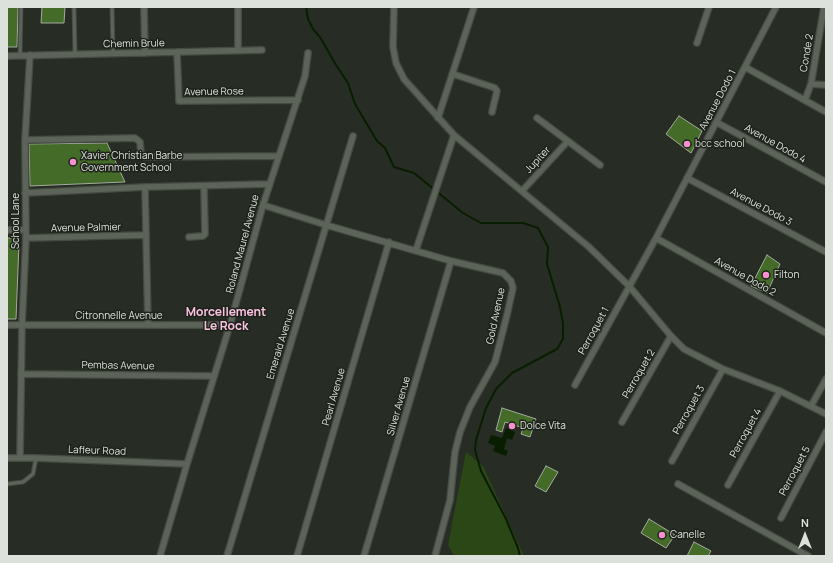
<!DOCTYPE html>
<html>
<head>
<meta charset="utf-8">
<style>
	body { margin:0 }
	#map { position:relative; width:833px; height:563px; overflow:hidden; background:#272d24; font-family:Manrope,sans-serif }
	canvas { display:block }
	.frame { position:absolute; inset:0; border:8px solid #dde1db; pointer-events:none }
	.north { position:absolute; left:785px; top:515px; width:40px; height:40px; -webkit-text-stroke:3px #1d231a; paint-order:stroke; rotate:0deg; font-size:11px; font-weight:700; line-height:16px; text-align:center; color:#dde1db }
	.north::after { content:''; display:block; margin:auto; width:14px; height:18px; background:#dde1db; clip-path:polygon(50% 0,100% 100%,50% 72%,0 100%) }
</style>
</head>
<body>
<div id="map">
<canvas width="833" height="563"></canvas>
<div class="frame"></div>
<div class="north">N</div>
</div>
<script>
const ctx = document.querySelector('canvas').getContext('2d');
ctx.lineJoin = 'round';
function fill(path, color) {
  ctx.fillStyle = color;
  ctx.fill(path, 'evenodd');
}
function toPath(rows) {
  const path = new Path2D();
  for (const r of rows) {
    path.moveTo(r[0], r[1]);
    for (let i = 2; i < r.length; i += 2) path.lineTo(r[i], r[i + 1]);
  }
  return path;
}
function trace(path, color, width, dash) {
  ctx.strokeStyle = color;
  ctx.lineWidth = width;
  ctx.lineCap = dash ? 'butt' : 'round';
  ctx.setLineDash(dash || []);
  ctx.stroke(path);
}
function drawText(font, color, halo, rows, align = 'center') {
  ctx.font = font + ' Manrope,sans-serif';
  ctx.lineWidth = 3;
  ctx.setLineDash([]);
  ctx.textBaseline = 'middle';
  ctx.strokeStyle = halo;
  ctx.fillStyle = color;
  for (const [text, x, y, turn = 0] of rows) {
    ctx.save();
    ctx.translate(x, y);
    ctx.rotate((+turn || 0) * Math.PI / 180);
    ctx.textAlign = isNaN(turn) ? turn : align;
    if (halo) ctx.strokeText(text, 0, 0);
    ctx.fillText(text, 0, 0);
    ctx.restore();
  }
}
const green = toPath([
	[466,452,483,466,524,556,454,556,448,545]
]);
const water = toPath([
	[506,428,515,432,512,440,507,438,504,449,508,451,506,456,493,451,495,446,488,443,491,435,502,438]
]);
const stream = toPath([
	[306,7,308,19,313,29,320,37,336,65,348,83,355,104,377,141,385,148,394,167,414,173,463,213,481,223,523,223,538,228,548,247,547,264,560,307,563,323,563,339,557,349,512,373,496,389,486,408,476,440,475,450,481,471,506,519,518,548,520,556]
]);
const building = toPath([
	[7,7,18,7,17,47,7,47,7,7],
	[42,7,65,7,64,23,41,23,42,7],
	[679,116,702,131,691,153,666,134,679,116],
	[107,143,125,182,30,186,29,144,107,143],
	[7,238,13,238,19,243,16,319,7,319,7,238],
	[767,255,780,264,767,293,751,286,767,255],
	[502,408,536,419,530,437,521,434,523,428,505,422,502,432,496,430,502,408],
	[546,466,558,472,546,492,535,486,546,466],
	[649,519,675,535,666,548,641,533,649,519],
	[694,542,711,551,708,556,687,556,694,542]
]);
const service = toPath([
	[74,7,75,54],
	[112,7,113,53],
	[20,56,21,7],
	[7,484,23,482,33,474,36,458]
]);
const minor = toPath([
	[144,7,145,53],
	[394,7,393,47,396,63,404,79,454,135,589,247,629,286,671,336,684,349,723,369,780,391,826,414],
	[697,43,709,7],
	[238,50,238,7],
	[177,52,179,101,298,100],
	[7,56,262,50],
	[745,67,826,112],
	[453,74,495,88,497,91,492,112],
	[811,84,826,85],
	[805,100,811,84,824,7],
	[438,118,474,7],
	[537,118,600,165],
	[716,122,826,182],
	[25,140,135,138,140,142,141,153,145,157,279,156],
	[687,178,826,252],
	[145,187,148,325],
	[522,191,568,141],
	[25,193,145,187,270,184],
	[263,205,326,225,451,261,503,273,511,281,513,288,507,315,495,362,470,407,460,432,455,452,450,500,435,556],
	[7,230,26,230],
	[189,237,203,236,205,234,204,186],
	[26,238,146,235],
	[656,238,826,333],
	[416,250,454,135],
	[7,325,230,325],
	[21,374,214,376],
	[575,385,656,238,776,7],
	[811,406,826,379],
	[622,422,671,336],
	[7,458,36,458,187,464],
	[20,458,22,325,26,238,25,140,30,55],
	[672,461,723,369],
	[678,484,808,556],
	[728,485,780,391],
	[781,518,826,432],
	[160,556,187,464,230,325,263,205,305,76,308,53],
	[227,556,353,136],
	[297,556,389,242],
	[364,556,451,261]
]);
const markers = [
	[687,144,4,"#f790ce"],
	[73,162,4,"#f790ce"],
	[766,275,4,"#f790ce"],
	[512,426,4,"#f790ce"],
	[662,535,4,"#f790ce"]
];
const streetNames = [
	["Chemin Brule",134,44,-1],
	["Conde 2",807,53,-80],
	["Avenue Rose",214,92,-1],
	["Avenue Dodo 1",718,100,-62],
	["Avenue Dodo 4",775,144,29],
	["Jupiter",538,160,-48],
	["Avenue Dodo 3",761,207,28],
	["School Lane",16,221,-90],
	["Avenue Palmier",86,228,-1],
	["Roland Maurel Avenue",243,244,-75],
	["Avenue Dodo 2",745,277,29],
	["Citronnelle Avenue",119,316],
	["Gold Avenue",496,316,-78],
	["Perroquet 1",594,331,-61],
	["Emerald Avenue",281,344,-73],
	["Pembas Avenue",118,366,1],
	["Perroquet 2",639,374,-60],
	["Pearl Avenue",334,397,-74],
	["Silver Avenue",399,406,-74],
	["Perroquet 3",689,410,-61],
	["Perroquet 4",746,433,-61],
	["Lafleur Road",97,451,2],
	["Perroquet 5",795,471,-62]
];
const poiNames = [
	["bcc school",695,144],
	["Xavier Christian Barbe",81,156],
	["Government School",81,168],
	["Filton",774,275],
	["Dolce Vita",520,426],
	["Canelle",670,535]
];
const quarterNames = [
	["Morcellement",226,313],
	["Le Rock",226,327]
];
fill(green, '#2a4715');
fill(water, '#091d00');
trace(stream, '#091d00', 2);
fill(building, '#446b28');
trace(building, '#a3aa9f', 1);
trace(service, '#454a43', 5);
trace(minor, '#454a43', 8);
trace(service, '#5c6359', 3);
trace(minor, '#5c6359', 5.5);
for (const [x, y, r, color] of markers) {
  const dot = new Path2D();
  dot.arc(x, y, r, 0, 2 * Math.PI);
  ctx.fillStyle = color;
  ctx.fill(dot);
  trace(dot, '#1d231a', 1.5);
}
drawText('10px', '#dde1db', '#1d231a', streetNames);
drawText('10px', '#dde1db', '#1d231a', poiNames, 'left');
drawText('bold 12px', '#fcc1e2', '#1d231a', quarterNames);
</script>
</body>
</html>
